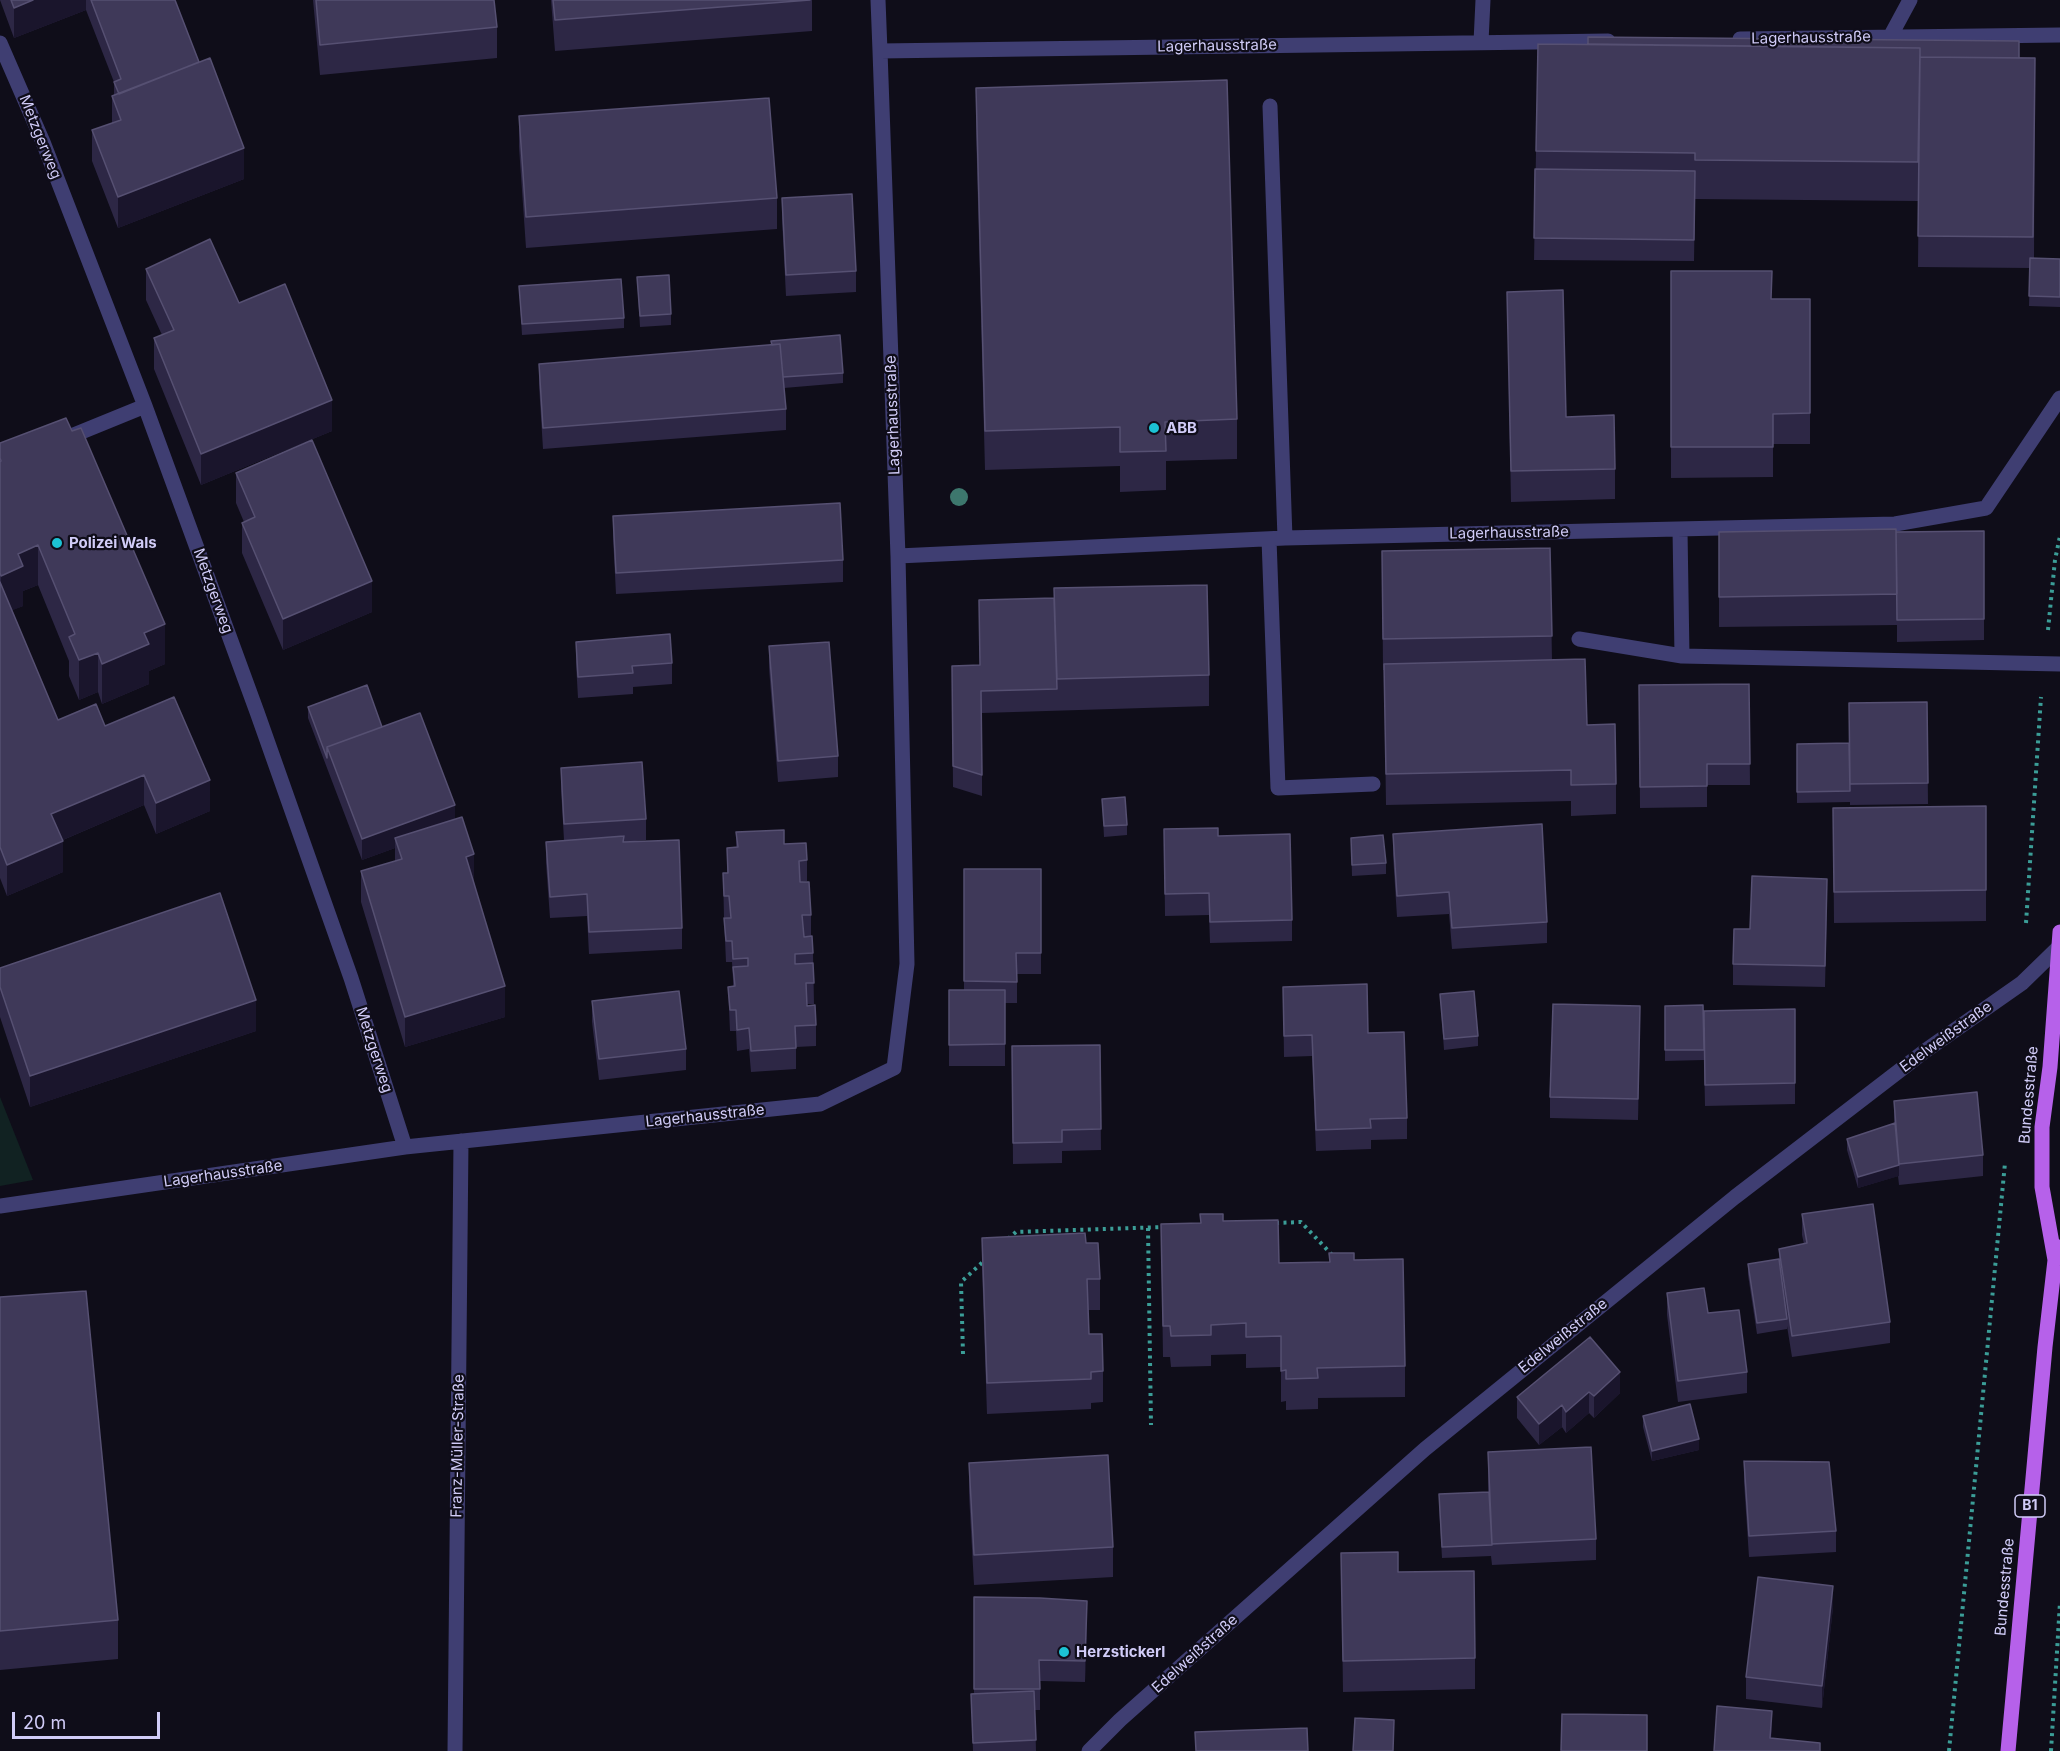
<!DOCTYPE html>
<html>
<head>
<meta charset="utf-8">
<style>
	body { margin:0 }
	#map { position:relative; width:2060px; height:1751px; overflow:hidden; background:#0f0d19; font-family:Inter,sans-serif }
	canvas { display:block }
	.scale { position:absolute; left:12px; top:1712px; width:148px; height:27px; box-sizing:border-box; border:3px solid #d1ccf8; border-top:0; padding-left:8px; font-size:18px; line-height:21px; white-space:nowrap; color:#d1ccf8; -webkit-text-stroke:4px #0f0d19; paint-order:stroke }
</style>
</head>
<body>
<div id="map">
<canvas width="2060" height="1751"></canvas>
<div class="scale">20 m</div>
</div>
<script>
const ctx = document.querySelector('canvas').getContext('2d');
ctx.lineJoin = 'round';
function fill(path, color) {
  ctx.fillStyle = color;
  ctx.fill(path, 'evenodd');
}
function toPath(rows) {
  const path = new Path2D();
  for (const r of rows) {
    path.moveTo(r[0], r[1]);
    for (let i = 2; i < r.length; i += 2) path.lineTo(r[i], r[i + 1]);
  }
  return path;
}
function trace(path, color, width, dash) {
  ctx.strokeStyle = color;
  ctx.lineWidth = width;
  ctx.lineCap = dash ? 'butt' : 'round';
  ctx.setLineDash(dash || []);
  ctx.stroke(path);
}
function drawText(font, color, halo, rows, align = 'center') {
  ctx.font = font + ' Inter,sans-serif';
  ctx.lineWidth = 4.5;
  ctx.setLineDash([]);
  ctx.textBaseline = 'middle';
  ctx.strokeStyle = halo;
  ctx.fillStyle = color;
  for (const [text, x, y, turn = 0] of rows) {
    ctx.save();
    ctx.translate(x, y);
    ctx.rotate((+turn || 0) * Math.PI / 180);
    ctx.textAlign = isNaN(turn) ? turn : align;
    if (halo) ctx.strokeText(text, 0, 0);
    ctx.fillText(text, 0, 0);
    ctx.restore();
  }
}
const green = toPath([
	[0,1097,33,1180,0,1186]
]);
const path = toPath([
	[2048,630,2055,560,2060,536],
	[2026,923,2041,697],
	[1276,1223,1301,1222,1334,1257],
	[1148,1228,1151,1425],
	[1008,1239,1016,1232,1166,1227],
	[963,1354,961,1282,985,1260],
	[1949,1751,2005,1163],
	[2051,1751,2060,1602]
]);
const minor = toPath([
	[878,0,880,51],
	[1890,37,1910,0],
	[1740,39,2060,35],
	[1481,42,1483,0],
	[0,43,43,142,145,406,257,712,351,978,405,1147],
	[1270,106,1285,538],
	[64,439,145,406],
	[1680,530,1682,656,2060,664],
	[1269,539,1278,788,1373,784],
	[898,556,1285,538,1895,524,1986,508,2060,398],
	[1579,639,1682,656],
	[0,1206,405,1147,820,1104,894,1068,907,964,898,556,880,51,1608,41],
	[455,1751,461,1141],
	[1089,1751,1120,1720,1425,1449,1735,1197,1925,1051,2022,983,2058,948]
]);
const major = toPath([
	[2055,1260,2042,1187,2042,1127,2050,1067,2060,932],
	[2008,1751,2045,1347,2055,1260,2060,1247]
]);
const trees = [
	[959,497]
];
const wall = toPath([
	[0,0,175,0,244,179,118,228,92,161,92,130,112,123,112,96,114,95,114,82,86,10,14,38],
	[313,0,494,0,497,27,497,58,320,75],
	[551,0,812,0,812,31,555,51],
	[1538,44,2035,58,2034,258,2060,259,2060,307,2029,306,2030,268,1918,267,1919,147,1918,201,1695,199,1694,261,1534,260],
	[976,88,1237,419,1237,459,1166,461,1166,490,1120,492,1120,466,985,470,976,127],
	[519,116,777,198,777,229,526,248,519,147],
	[782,198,856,271,856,292,786,296,782,219],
	[146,269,239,303,332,431,201,485,154,369,154,338,162,335,146,300],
	[1671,271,1772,299,1810,299,1810,444,1773,444,1773,477,1671,478],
	[637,277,671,314,671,325,640,327],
	[519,286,624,318,624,328,522,335],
	[1507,292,1566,417,1615,469,1615,499,1511,502],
	[539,364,843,373,843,383,784,388,786,409,786,430,543,449,539,385],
	[0,443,165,664,149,671,149,684,102,704,98,692,79,700,69,676,69,661,38,585,23,591,23,606,12,610,58,720,105,726,210,811,156,834,144,805,63,840,63,872,7,896,0,878],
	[236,473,372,612,283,650,242,553,242,523,244,522,236,503],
	[613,516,843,560,843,582,616,594,613,537],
	[1984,531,1984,640,1897,642,1897,616,1897,625,1719,627,1719,532],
	[1550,548,1552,660,1587,725,1616,784,1616,814,1571,816,1571,801,1386,805,1384,670,1383,670,1382,551],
	[979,600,1209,675,1209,706,982,713,982,796,953,787,952,666,980,665],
	[576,642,672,663,672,684,633,687,633,694,578,698,576,663],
	[769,646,838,756,838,777,778,782,769,668],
	[1749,684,1750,785,1707,785,1707,807,1640,808,1639,685],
	[1927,702,1928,804,1850,805,1850,802,1797,803,1797,744,1849,743],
	[308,707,382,727,455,819,474,883,505,1017,405,1047,361,902,361,871,395,861,395,848,362,860,308,718],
	[561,768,646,819,646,840,624,842,682,928,682,949,589,954,587,916,550,918,546,863,546,842,564,840,561,789],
	[1102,799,1127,825,1127,835,1104,837],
	[1986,806,1986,921,1834,923,1833,808],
	[1164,829,1218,836,1292,920,1292,941,1210,943,1209,915,1165,916],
	[736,832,784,844,807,860,807,881,800,882,811,915,811,936,804,936,813,953,814,1004,807,1004,816,1025,816,1046,796,1047,796,1069,751,1072,749,1049,737,1051,736,1031,730,1031,728,987,733,986,733,980,732,962,726,962,724,918,730,918,724,917,723,873,727,873,727,848,736,847],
	[1393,834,1547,922,1547,943,1452,949,1449,914,1397,917,1393,855],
	[1351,838,1386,863,1386,874,1352,876],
	[964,869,1041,869,1041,974,1017,974,1017,1003,1005,1003,1005,1066,949,1066,949,990,964,990],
	[1827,900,1825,987,1733,985,1733,964],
	[0,968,256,1031,30,1107,0,1017],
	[1283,987,1368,1033,1407,1118,1407,1139,1371,1140,1371,1149,1316,1151,1312,1056,1284,1057],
	[1440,994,1478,1036,1478,1046,1444,1050],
	[592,1001,686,1049,686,1070,599,1080,592,1022],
	[1665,1006,1704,1027,1795,1009,1795,1104,1705,1106,1704,1060,1665,1061],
	[1640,1027,1638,1120,1550,1118,1550,1097],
	[1100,1045,1101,1150,1062,1151,1062,1163,1013,1164,1012,1046],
	[1894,1101,1983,1155,1983,1176,1899,1185,1898,1176,1858,1188,1847,1150,1847,1139,1894,1124],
	[1802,1214,1890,1322,1890,1343,1792,1357,1787,1326,1787,1329,1757,1334,1748,1275,1748,1264,1779,1259,1779,1249,1804,1244,1802,1235],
	[1223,1221,1279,1263,1329,1262,1354,1260,1405,1366,1405,1397,1318,1398,1318,1409,1286,1410,1286,1401,1281,1402,1281,1367,1246,1368,1246,1354,1211,1355,1211,1366,1171,1367,1170,1357,1163,1357,1161,1224,1200,1223],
	[982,1238,1086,1243,1100,1279,1100,1310,1088,1310,1089,1334,1103,1371,1103,1402,1091,1403,1091,1409,987,1414,982,1268],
	[1667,1293,1708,1313,1747,1372,1747,1393,1678,1402,1667,1315],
	[0,1297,118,1620,118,1659,0,1670],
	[1590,1337,1620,1393,1594,1418,1589,1413,1566,1433,1562,1427,1539,1445,1517,1418,1517,1397],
	[1643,1416,1699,1450,1652,1461,1643,1427],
	[1488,1452,1596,1539,1596,1560,1492,1565,1491,1556,1442,1558,1439,1505,1488,1492],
	[1744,1461,1836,1531,1836,1552,1749,1557,1744,1482],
	[969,1463,1113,1547,1113,1577,974,1585,969,1494],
	[1341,1553,1398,1572,1475,1658,1475,1689,1343,1692],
	[974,1597,1087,1622,1085,1682,1040,1681,1040,1710,1035,1710,1036,1751,973,1751,971,1694,974,1693],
	[1833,1607,1822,1708,1746,1699,1746,1677]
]);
const shadedWall = toPath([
	[33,0,86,0,86,10,14,38,14,8],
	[244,148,244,179,118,228,118,197],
	[332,400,332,431,201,485,201,454],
	[38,545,38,585,23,591,23,606,1,615,1,576,18,554],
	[372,581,372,612,283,650,283,619],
	[165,624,165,664,149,671,149,684,102,704,102,664,144,633],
	[98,653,98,692,79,700,79,660],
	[144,775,144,805,51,845,51,814],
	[210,780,210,811,156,834,156,803],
	[455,805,455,826,395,838,395,848,362,860,362,839],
	[63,841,63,872,7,896,7,865],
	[474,854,474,885,466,857],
	[505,986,505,1017,405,1047,405,1017],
	[256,1000,256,1031,30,1107,30,1076],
	[1640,1006,1640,1027,1638,1120,1638,1099],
	[1899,1165,1899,1176,1858,1188,1858,1177],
	[1620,1372,1620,1393,1594,1418,1594,1396],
	[1589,1392,1589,1413,1566,1433,1566,1412],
	[1562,1405,1562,1427,1539,1445,1539,1424],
	[1699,1439,1699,1450,1652,1461,1652,1451],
	[1833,1586,1833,1607,1822,1708,1822,1686],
	[1087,1601,1087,1622,1085,1682,1085,1661],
	[1772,1711,1772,1732,1770,1751,1770,1738]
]);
const building = toPath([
	[11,0,33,0,14,8,11,0],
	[91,0,175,0,199,62,119,94,114,82,121,79,91,0],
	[316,0,494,0,497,27,320,45,316,0],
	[553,0,810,0,555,20,553,0],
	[1588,37,2019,41,2019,58,1920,57,1920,48,1588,44,1588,37],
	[1538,44,1920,48,1918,162,1695,160,1695,153,1536,151,1538,44],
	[1920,57,2035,58,2033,237,1918,236,1920,57],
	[210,58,244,148,118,197,92,130,121,120,112,96,210,58],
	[1227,80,1237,419,1165,422,1166,451,1120,452,1120,427,985,431,976,88,1227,80],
	[769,98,777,198,526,217,519,116,769,98],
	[1535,169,1695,171,1694,240,1534,238,1535,169],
	[852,194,856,271,786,275,782,198,852,194],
	[210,239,239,303,285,284,332,400,201,454,154,338,174,330,146,269,210,239],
	[2030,258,2060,259,2060,297,2029,296,2030,258],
	[1671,271,1772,271,1771,299,1810,299,1810,413,1773,414,1773,447,1671,447,1671,271],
	[669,275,671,314,640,316,637,277,669,275],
	[621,279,624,318,522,324,519,286,621,279],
	[1563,290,1566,417,1614,415,1615,469,1511,471,1507,292,1563,290],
	[840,335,843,373,783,377,780,344,772,345,771,341,840,335],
	[780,344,786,409,543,428,539,364,780,344],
	[66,418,72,431,81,428,165,624,144,633,149,644,102,664,98,653,79,660,69,637,75,634,38,545,18,554,23,566,1,576,0,573,0,462,1,461,0,458,0,443,66,418],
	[312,440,372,581,283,619,242,523,255,517,236,473,312,440],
	[840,503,843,560,616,573,613,516,840,503],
	[1896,529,1897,594,1719,597,1719,532,1896,529],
	[1984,531,1984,619,1897,620,1896,532,1984,531],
	[1550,548,1552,636,1383,639,1382,551,1550,548],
	[0,582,58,720,96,704,105,726,174,697,210,780,156,803,144,775,51,814,63,841,7,865,0,847,0,582],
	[1207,585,1209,675,1057,679,1054,588,1207,585],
	[1054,598,1057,689,981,691,982,775,953,766,952,666,980,665,979,600,1054,598],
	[670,634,672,663,632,666,633,673,578,677,576,642,670,634],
	[829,642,838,756,778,761,769,646,829,642],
	[1585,659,1587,725,1615,724,1616,784,1571,785,1571,770,1386,774,1384,664,1585,659],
	[1749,684,1750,764,1707,764,1707,786,1640,787,1639,685,1749,684],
	[367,685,382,727,327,747,327,758,308,707,367,685],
	[1927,702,1928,783,1850,784,1849,703,1927,702],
	[420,713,455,805,362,839,327,747,420,713],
	[1849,743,1850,791,1797,792,1797,744,1849,743],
	[642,762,646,819,564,824,561,768,642,762],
	[1125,797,1127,825,1104,826,1102,799,1125,797],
	[1986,806,1986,890,1834,892,1833,808,1986,806],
	[462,817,474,854,466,857,505,986,405,1017,361,871,402,859,395,838,462,817],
	[1542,824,1547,922,1452,928,1449,892,1397,896,1393,834,1542,824],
	[1218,828,1218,836,1290,834,1292,920,1210,922,1209,893,1165,894,1164,829,1218,828],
	[784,830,784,844,806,843,807,860,799,861,800,882,809,882,811,915,802,915,804,937,812,936,813,953,795,954,795,964,813,963,814,983,806,983,807,1006,815,1005,816,1025,795,1026,796,1048,751,1051,749,1028,737,1030,736,1010,730,1010,728,987,735,986,733,967,748,966,748,958,733,959,732,941,726,941,724,918,731,918,729,896,724,896,723,873,728,873,727,848,738,847,736,832,784,830],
	[1383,835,1386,863,1352,865,1351,838,1383,835],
	[624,836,623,842,679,840,682,928,589,932,587,894,550,897,546,842,624,836],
	[964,869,1041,869,1041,953,1016,953,1017,982,964,981,964,869],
	[1752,876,1827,879,1825,966,1733,964,1734,929,1750,929,1752,876],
	[220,893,256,1000,30,1076,0,987,0,968,220,893],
	[1367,984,1368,1033,1404,1032,1407,1118,1370,1119,1371,1128,1316,1130,1312,1035,1284,1036,1283,987,1367,984],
	[949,990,1005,990,1005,1044,949,1045,949,990],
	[679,991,686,1049,599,1059,592,1001,679,991],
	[1474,991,1478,1036,1444,1039,1440,994,1474,991],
	[1553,1004,1640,1006,1638,1099,1550,1097,1553,1004],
	[1703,1005,1704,1050,1665,1050,1665,1006,1703,1005],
	[1795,1009,1795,1083,1705,1085,1704,1011,1795,1009],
	[1100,1045,1101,1129,1062,1130,1062,1142,1013,1143,1012,1046,1100,1045],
	[1977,1092,1983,1155,1899,1164,1894,1101,1977,1092],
	[1895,1123,1899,1165,1858,1177,1847,1139,1895,1123],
	[1873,1204,1890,1322,1792,1336,1779,1249,1807,1243,1802,1214,1873,1204],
	[1200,1214,1223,1214,1223,1221,1278,1220,1279,1263,1330,1262,1329,1253,1354,1253,1354,1260,1403,1259,1405,1366,1317,1368,1318,1378,1286,1379,1286,1370,1281,1371,1281,1336,1246,1337,1246,1323,1211,1325,1211,1335,1171,1336,1170,1326,1163,1326,1161,1224,1201,1223,1200,1214],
	[1085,1233,1086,1243,1098,1243,1100,1279,1087,1279,1089,1334,1102,1334,1103,1371,1091,1372,1091,1379,987,1383,982,1238,1085,1233],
	[1779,1259,1787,1319,1757,1323,1748,1264,1779,1259],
	[1704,1288,1708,1313,1739,1310,1747,1372,1678,1381,1667,1293,1704,1288],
	[86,1291,118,1620,0,1631,0,1297,86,1291],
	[1590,1337,1620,1372,1594,1396,1589,1392,1566,1412,1562,1405,1539,1424,1517,1397,1590,1337],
	[1690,1404,1699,1439,1652,1451,1643,1416,1690,1404],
	[1591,1447,1596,1539,1492,1544,1488,1452,1591,1447],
	[1108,1455,1113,1547,974,1555,969,1463,1108,1455],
	[1744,1461,1829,1462,1836,1531,1749,1536,1744,1461],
	[1489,1492,1492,1545,1442,1547,1439,1494,1489,1492],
	[1398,1552,1398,1572,1474,1571,1475,1658,1343,1661,1341,1553,1398,1552],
	[1758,1577,1833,1586,1822,1686,1746,1677,1758,1577],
	[974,1597,1040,1598,1087,1601,1085,1661,1039,1660,1040,1689,974,1689,974,1597],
	[1034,1691,1036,1740,973,1743,971,1694,1034,1691],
	[1717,1706,1772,1711,1770,1738,1820,1743,1820,1751,1714,1751,1717,1706],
	[1562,1714,1647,1715,1647,1751,1561,1751,1562,1714],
	[1355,1718,1394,1720,1393,1751,1353,1751,1355,1718],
	[1307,1728,1308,1751,1196,1751,1195,1732,1307,1728]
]);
const markers = [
	[1154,428,6,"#1cc2d4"],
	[57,543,6,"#1cc2d4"],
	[1064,1652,6,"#1cc2d4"]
];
const shields = [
	[2030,1506,30]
];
const shieldNames = [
	["B1",2030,1506]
];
const streetNames = [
	["Lagerhausstraße",1811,38,-1],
	["Lagerhausstraße",1217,46,-1],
	["Metzgerweg",40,137,68],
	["Lagerhausstraße",893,415,-92],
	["Lagerhausstraße",1509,533,-1],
	["Metzgerweg",213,591,70],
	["Edelweißstraße",1946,1037,-36],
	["Metzgerweg",374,1050,72],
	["Bundesstraße",2029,1095,-85],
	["Lagerhausstraße",705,1116,-6],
	["Lagerhausstraße",223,1174,-8],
	["Edelweißstraße",1563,1336,-39],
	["Franz-Müller-Straße",458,1446,-89],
	["Bundesstraße",2005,1587,-85],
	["Edelweißstraße",1195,1654,-42]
];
const poiNames = [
	["ABB",1166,428],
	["Polizei Wals",69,543],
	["Herzstickerl",1076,1652]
];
fill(green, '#122');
trace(path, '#3b9d97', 4, [3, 4.5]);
trace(minor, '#3f3e72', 15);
trace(major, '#b661ea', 15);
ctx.fillStyle = '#3d776d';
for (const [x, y] of trees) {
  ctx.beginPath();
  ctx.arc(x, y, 9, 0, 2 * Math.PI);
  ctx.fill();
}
fill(wall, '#2d2745');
fill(shadedWall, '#1a152c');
fill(building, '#3f3959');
trace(building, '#565072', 1.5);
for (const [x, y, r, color] of markers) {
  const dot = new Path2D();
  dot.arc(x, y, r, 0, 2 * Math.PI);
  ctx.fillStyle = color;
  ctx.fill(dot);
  trace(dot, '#0f0d19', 2);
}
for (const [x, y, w] of shields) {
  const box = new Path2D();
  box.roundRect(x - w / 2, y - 11, w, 22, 4.5);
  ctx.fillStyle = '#0f0d19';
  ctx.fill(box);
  trace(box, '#d1ccf8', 1.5);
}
drawText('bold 14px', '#d1ccf8', null, shieldNames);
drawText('15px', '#d1ccf8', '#0f0d19', streetNames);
drawText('bold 15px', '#d1ccf8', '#0f0d19', poiNames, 'left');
</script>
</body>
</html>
